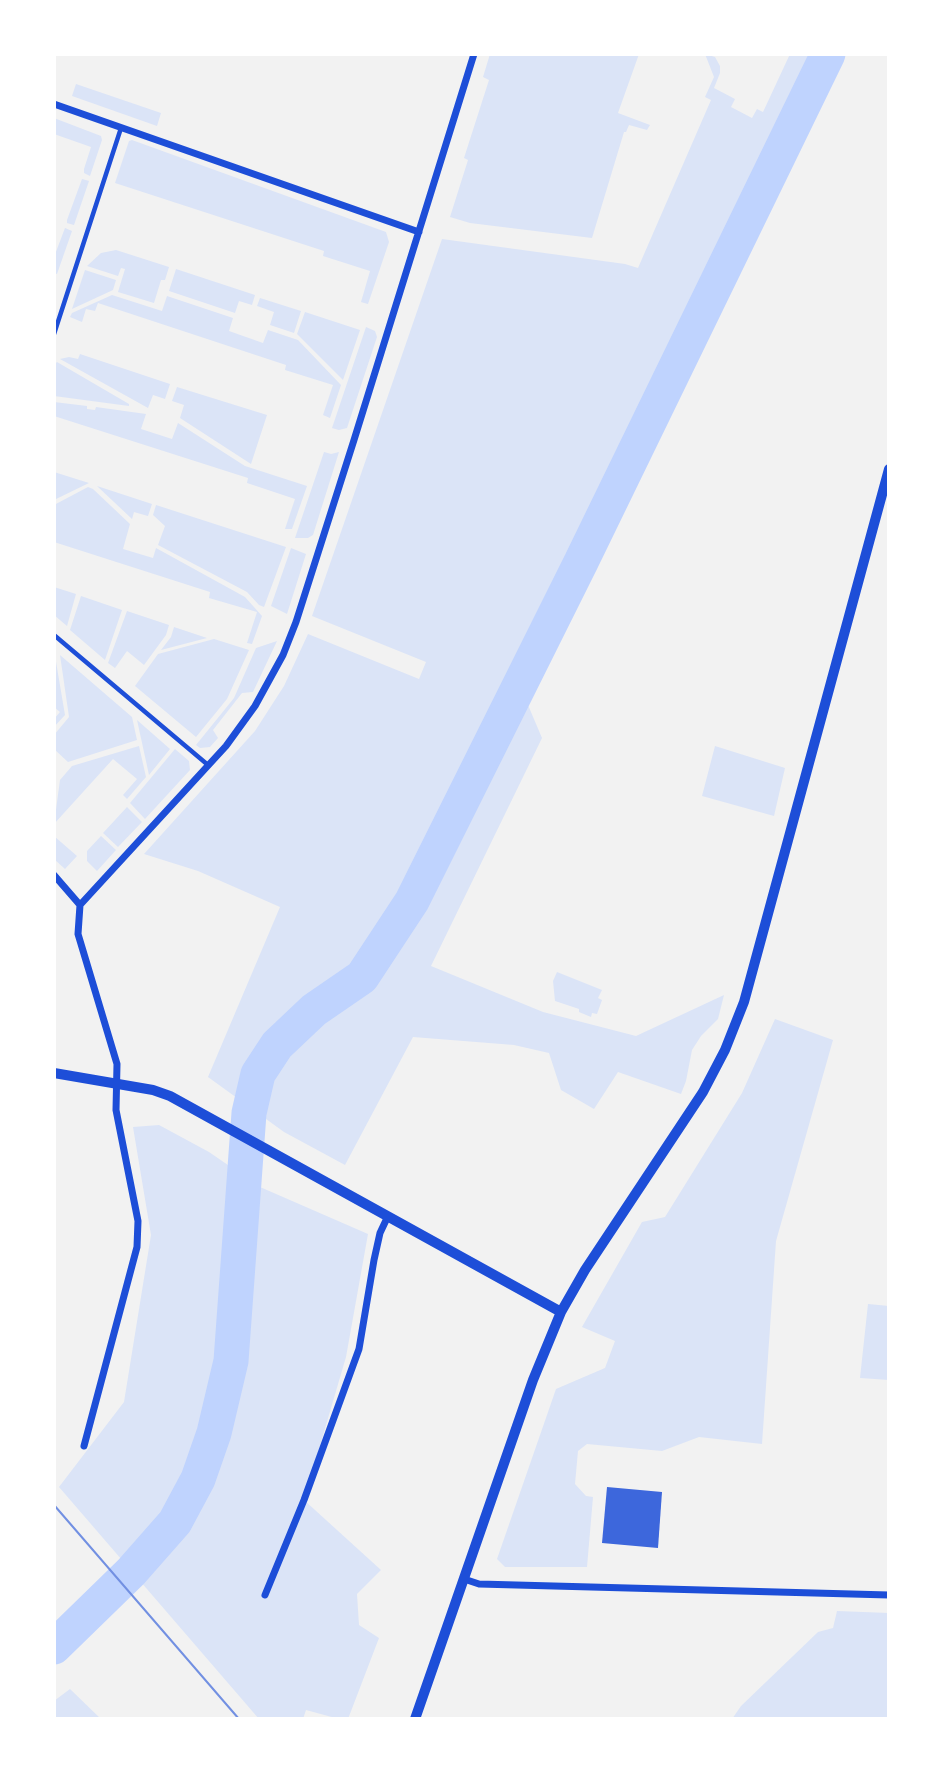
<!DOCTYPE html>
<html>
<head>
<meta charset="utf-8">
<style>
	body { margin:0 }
	#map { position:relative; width:943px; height:1773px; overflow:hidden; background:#f2f2f2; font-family:"DejaVu Sans",sans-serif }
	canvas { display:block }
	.frame { position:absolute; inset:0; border:56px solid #fff; pointer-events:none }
</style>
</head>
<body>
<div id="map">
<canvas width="943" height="1773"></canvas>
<div class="frame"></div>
</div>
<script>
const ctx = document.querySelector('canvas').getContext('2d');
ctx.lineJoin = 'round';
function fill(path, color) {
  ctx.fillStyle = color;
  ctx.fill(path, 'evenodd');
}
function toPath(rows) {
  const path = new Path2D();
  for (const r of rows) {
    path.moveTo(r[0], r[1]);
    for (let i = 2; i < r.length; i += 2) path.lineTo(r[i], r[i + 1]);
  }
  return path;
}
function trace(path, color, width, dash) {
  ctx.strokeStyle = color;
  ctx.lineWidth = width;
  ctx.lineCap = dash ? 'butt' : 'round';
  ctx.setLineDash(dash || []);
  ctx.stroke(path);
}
const green = toPath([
	[490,54,639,54,618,113,650,125,647,130,629,125,626,132,624,132,592,238,470,223,450,217,468,160,464,158,489,80,483,77],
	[705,54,715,57,720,66,720,73,714,88,735,99,731,107,752,118,757,109,763,112,790,54,839,54,528,705,542,738,431,966,543,1012,636,1036,724,995,718,1019,701,1036,692,1050,686,1081,681,1094,618,1072,594,1109,561,1090,549,1053,514,1045,413,1037,345,1165,284,1132,208,1077,280,907,198,871,144,854,255,731,284,686,308,634,419,679,426,662,312,616,442,239,625,264,638,268,711,100,705,97,714,77],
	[76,84,161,113,157,126,72,96],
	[54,118,101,136,102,140,90,176,84,173,84,169,91,147,54,134],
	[132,140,386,232,389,242,368,304,361,302,370,271,323,256,324,251,115,183,129,141],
	[82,179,89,181,74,225,67,223,67,220],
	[65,228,72,231,57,274,54,273,54,257],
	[116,250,169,267,165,280,161,280,154,303,118,292,125,269,121,268,118,276,87,266,101,253],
	[176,269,255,295,252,305,239,301,235,313,169,291],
	[85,270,116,280,113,290,72,309],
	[112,295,162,311,167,296,233,318,229,331,263,343,268,330,298,340,341,385,330,418,323,415,333,385,285,370,286,365,98,303,95,311,86,309,82,322,70,317,72,313],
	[260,298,301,311,294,333,270,325,274,312,257,306],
	[305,312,360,330,343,380,297,334],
	[366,327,375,331,377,337,347,428,339,430,332,428],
	[80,354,170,384,165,399,153,395,148,408,60,359,69,357,78,359],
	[57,362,129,404,129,406,54,396,54,365],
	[177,387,267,415,251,464,180,418,184,405,172,401],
	[54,402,87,406,87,409,95,410,96,407,146,414,141,429,172,439,178,423,245,466,307,486,292,529,285,529,295,499,247,483,248,478,54,416],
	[324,452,331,454,339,452,313,535,308,538,295,538],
	[54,472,89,483,54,500],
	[97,486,152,504,148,516,134,512,132,519],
	[88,487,93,489,130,524,123,549,153,558,156,548,245,597,262,616,252,644,247,643,257,612,209,598,210,592,54,542,54,505],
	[156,505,286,547,264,607,259,605,247,592,158,545,165,526,153,515],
	[291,548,306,554,287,614,271,606],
	[54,587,76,594,67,626,54,615],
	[81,596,122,610,105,660,70,630],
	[127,611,169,625,166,635,144,665,127,651,115,668,108,663],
	[174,627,207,638,161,650,171,637],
	[214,639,249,650,227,699,196,737,135,686,158,654],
	[277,641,253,692,242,693,213,730,218,738,210,747,200,748,196,745,234,698,256,648],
	[54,650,65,715,54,727,54,719,60,712,54,707],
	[60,655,132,717,137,740,68,762,54,749,54,735,69,717],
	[137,720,170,749,149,775],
	[139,746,146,777,127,799,123,795,137,779,113,759,54,824,60,780,72,766],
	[715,746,785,768,774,816,702,796],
	[175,749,189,761,190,770,145,819,130,803],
	[127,807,142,822,118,847,103,833],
	[54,836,77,856,65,869,54,859],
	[101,836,116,850,97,871,87,861,87,851],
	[557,972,602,990,598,998,602,1000,597,1014,592,1013,591,1017,579,1012,579,1009,555,1001,553,981],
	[775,1019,833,1040,776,1241,762,1444,699,1437,662,1451,587,1444,578,1451,575,1484,586,1496,593,1497,587,1567,505,1567,497,1559,556,1389,605,1368,615,1341,582,1327,642,1222,665,1217,742,1093],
	[159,1125,209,1152,260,1187,368,1234,346,1357,304,1500,381,1570,357,1594,359,1625,379,1638,348,1719,339,1719,306,1710,303,1719,259,1719,59,1487,124,1402,151,1235,133,1127],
	[868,1304,889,1306,889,1380,860,1378],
	[837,1611,889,1613,889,1719,732,1719,741,1706,818,1632,833,1628],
	[70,1689,101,1719,54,1719,54,1701]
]);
const river = toPath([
	[54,1647,131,1572,175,1522,198,1479,214,1433,231,1361,249,1113,258,1074,277,1045,314,1010,362,977,412,901,581,562,828,54]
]);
const building = toPath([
	[607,1487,662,1492,658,1548,602,1543]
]);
const service = toPath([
	[54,334,121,128],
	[54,635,208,765]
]);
const minor = toPath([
	[54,104,419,232],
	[54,875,80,905],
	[84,1446,137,1247,138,1221,116,1110,117,1064,78,934,80,905,226,746,255,706,283,655,296,622,354,440,474,54],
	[464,1579,479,1584,889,1595],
	[265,1595,304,1500,359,1349,374,1260,380,1233,388,1216]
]);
const tertiary = toPath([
	[54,1073,153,1090,170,1096,561,1312],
	[415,1719,533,1380,561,1312,585,1270,703,1092,725,1050,744,1002,889,469]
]);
const tram = toPath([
	[54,1505,239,1719]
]);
fill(green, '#dbe4f7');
trace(river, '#bfd3fe', 35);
fill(building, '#3d67dc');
trace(service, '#1d4ed8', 4.5);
trace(minor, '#1d4ed8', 7);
trace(tertiary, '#1d4ed8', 10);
trace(tram, '#7290e2', 2);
</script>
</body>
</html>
